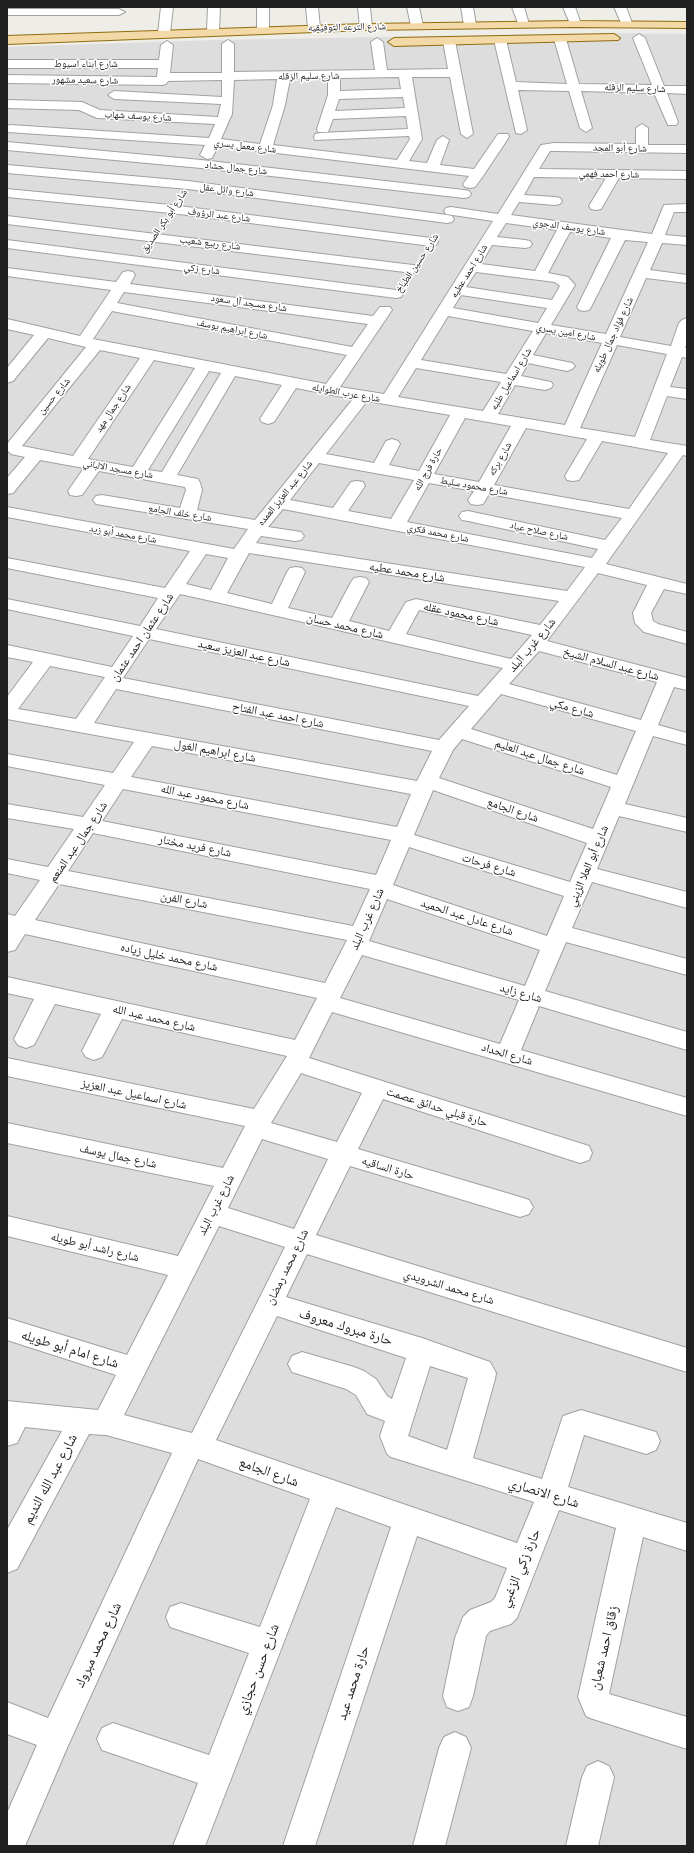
<!DOCTYPE html>
<html>
<head>
<meta charset="utf-8">
<style>
	body { margin:0 }
	#map { position:relative; width:694px; height:1853px; overflow:hidden; background:#efede7; font-family:"Public Sans",sans-serif }
	canvas { display:block }
	.frame { position:absolute; inset:0; border:8px solid #202020; pointer-events:none }
</style>
</head>
<body>
<div id="map">
<canvas width="694" height="1853"></canvas>
<div class="frame"></div>
</div>
<script>
const ctx = document.querySelector('canvas').getContext('2d');
ctx.lineJoin = 'round';
function fill(path, color) {
  ctx.fillStyle = color;
  ctx.fill(path, 'evenodd');
}
function toPath(rows) {
  const path = new Path2D();
  for (const r of rows) {
    path.moveTo(r[0], r[1]);
    for (let i = 2; i < r.length; i += 2) path.lineTo(r[i], r[i + 1]);
  }
  return path;
}
function trace(path, color, width, dash) {
  ctx.strokeStyle = color;
  ctx.lineWidth = width;
  ctx.lineCap = dash ? 'butt' : 'round';
  ctx.setLineDash(dash || []);
  ctx.stroke(path);
}
function drawText(font, color, halo, rows, align = 'center') {
  ctx.font = font + ' "Public Sans","Noto Naskh Arabic",sans-serif';
  ctx.lineWidth = 3;
  ctx.setLineDash([]);
  ctx.textBaseline = 'middle';
  ctx.strokeStyle = halo;
  ctx.fillStyle = color;
  for (const [text, x, y, turn = 0] of rows) {
    ctx.save();
    ctx.translate(x, y);
    ctx.rotate((+turn || 0) * Math.PI / 180);
    ctx.textAlign = isNaN(turn) ? turn : align;
    if (halo) ctx.strokeText(text, 0, 0);
    ctx.fillText(text, 0, 0);
    ctx.restore();
  }
}
const residential = toPath([
	[609,33,687,34,687,1846,7,1846,7,47,216,40]
]);
const minor = toPath([
	[161,7,173,7,170,33,164,37,158,33,161,7],
	[208,7,220,7,219,31,217,33,209,33,207,31,208,7],
	[257,7,269,7,269,29,267,31,259,31,257,29,257,7],
	[306,7,318,7,320,28,318,30,314,31,308,28,306,7],
	[358,7,370,7,372,27,370,29,362,29,360,27,358,7],
	[407,7,419,7,423,26,421,28,417,29,411,26,407,7],
	[461,7,473,7,476,25,474,27,470,28,464,25,461,7],
	[512,7,524,7,529,24,527,26,519,26,512,7],
	[563,7,575,7,581,24,579,26,571,26,563,7],
	[614,7,626,7,632,23,630,25,622,25,614,7],
	[7,9,119,9,125,12,119,15,7,15,7,9],
	[639,34,645,38,664,86,687,86,687,94,667,93,678,122,676,125,668,125,654,93,581,91,592,128,586,132,580,128,569,91,518,90,527,130,521,134,516,133,494,40,496,38,504,38,506,40,516,82,567,84,554,39,560,35,566,39,579,84,652,85,633,38,639,34],
	[449,37,455,41,473,134,467,138,461,134,450,77,412,77,422,139,409,161,427,163,437,140,443,136,449,140,440,165,474,169,498,134,508,134,509,137,483,176,475,187,470,188,465,187,463,184,469,176,218,146,212,158,207,159,200,155,205,145,7,132,7,126,10,125,209,138,215,124,97,118,79,110,7,108,7,100,82,102,100,110,218,117,221,104,114,99,108,95,114,91,222,97,222,80,168,81,166,84,162,85,7,83,7,75,157,77,158,68,7,68,7,60,159,60,161,45,167,41,173,45,170,73,222,73,222,44,228,40,234,44,234,72,375,70,371,42,377,38,383,42,387,70,448,69,443,41,449,37],
	[399,77,401,89,340,91,340,78,399,77],
	[328,78,328,95,317,129,318,132,328,132,333,119,406,116,408,129,320,133,315,134,314,137,315,140,409,136,410,139,397,160,273,145,285,105,290,79,328,78],
	[277,79,273,105,260,144,221,139,232,114,234,80,277,79],
	[403,97,405,108,335,111,339,99,403,97],
	[642,124,648,128,648,145,687,145,687,153,554,151,550,151,539,169,687,171,687,179,619,178,601,209,596,210,591,209,589,206,606,178,534,177,524,195,555,197,560,198,562,201,560,204,555,205,519,202,511,215,652,234,664,205,687,204,687,212,674,212,665,235,687,237,687,245,662,243,650,270,687,275,687,283,646,278,620,337,671,346,679,323,682,320,687,318,687,343,685,348,687,348,687,358,682,357,670,387,687,389,687,399,667,396,650,440,687,446,687,456,683,455,606,564,687,584,687,594,664,589,651,613,653,621,658,624,687,632,687,644,644,632,635,623,633,613,647,585,598,573,547,641,687,678,687,690,674,687,658,725,687,733,687,745,653,736,625,804,687,818,687,832,619,816,597,869,687,892,687,908,592,882,572,928,687,959,687,975,566,942,545,991,687,1032,687,1050,539,1006,521,1050,687,1098,687,1116,332,1012,309,1058,589,1146,592,1153,589,1160,580,1163,383,1099,358,1149,520,1197,529,1200,533,1207,529,1214,520,1217,350,1166,316,1235,687,1348,687,1372,307,1254,286,1297,422,1338,490,1362,496,1373,495,1379,473,1458,542,1479,563,1416,581,1410,656,1432,660,1441,656,1450,646,1454,584,1435,568,1487,687,1523,687,1551,643,1537,609,1694,687,1717,687,1749,590,1718,586,1716,578,1697,616,1528,559,1510,517,1618,511,1624,490,1631,486,1636,473,1696,469,1707,458,1711,447,1707,443,1696,455,1638,463,1617,470,1610,491,1602,495,1598,507,1568,417,1536,315,1846,283,1846,391,1527,336,1507,205,1846,173,1846,198,1783,102,1750,97,1739,102,1728,113,1723,209,1755,249,1653,170,1627,166,1617,170,1607,181,1603,260,1627,310,1499,198,1459,67,1748,25,1846,7,1846,7,1813,37,1745,7,1734,7,1702,48,1718,172,1453,106,1435,89,1434,17,1569,7,1573,7,1530,62,1431,25,1427,17,1443,7,1446,7,1401,98,1410,116,1375,7,1340,7,1318,127,1355,168,1275,7,1236,7,1216,178,1256,214,1186,7,1143,7,1123,223,1168,245,1126,7,1076,7,1058,254,1109,287,1056,122,1019,102,1057,94,1060,86,1057,82,1051,101,1014,55,1004,34,1045,26,1048,18,1045,14,1039,34,999,7,993,7,977,295,1040,317,998,25,934,15,950,7,952,7,914,15,916,40,880,7,873,7,859,48,867,74,829,7,818,7,804,83,817,105,785,7,766,7,754,113,773,134,742,7,719,7,697,33,662,7,657,7,645,112,667,133,636,7,609,7,599,140,626,158,598,7,568,7,558,165,588,190,551,7,517,7,507,234,549,248,529,96,504,93,500,96,496,102,495,180,508,186,490,185,487,99,471,82,495,76,496,70,495,68,491,84,468,40,460,13,493,7,494,7,478,25,457,11,454,7,450,7,444,86,347,48,338,13,381,7,383,7,368,34,335,7,329,7,319,80,336,111,290,7,276,7,268,116,282,123,272,128,271,133,272,135,275,130,284,373,316,380,307,390,307,392,310,340,387,384,394,493,221,446,214,444,211,446,208,451,207,498,214,541,145,554,143,636,144,636,128,642,124],
	[506,223,557,230,535,271,481,264,492,245,525,248,530,247,532,244,530,241,525,240,497,237,506,223],
	[570,232,611,238,577,307,579,310,584,311,589,310,591,307,625,240,648,242,606,334,551,325,575,285,568,277,548,273,570,232],
	[476,272,555,282,560,286,552,300,466,287,476,272],
	[124,292,368,324,352,347,117,303,124,292],
	[461,295,547,308,538,323,453,308,461,295],
	[112,311,347,355,326,384,93,339,112,311],
	[448,316,533,331,506,374,421,360,448,316],
	[546,333,602,343,565,425,498,414,515,385,545,390,551,388,553,385,551,382,521,376,528,363,567,371,572,369,575,366,572,363,533,355,546,333],
	[617,345,667,354,635,437,580,428,617,345],
	[100,350,140,358,73,456,22,446,100,350],
	[154,360,195,368,133,467,88,459,154,360],
	[416,368,501,382,483,411,398,397,416,368],
	[209,371,221,373,162,472,148,470,209,371],
	[235,376,282,385,260,419,262,422,268,424,274,422,296,388,353,399,255,520,197,510,202,490,200,483,198,479,177,475,235,376],
	[367,401,450,415,419,471,389,465,400,444,398,441,392,439,386,441,374,463,326,454,367,401],
	[465,418,511,426,479,482,434,474,465,418],
	[526,428,587,439,565,476,567,480,573,481,579,480,602,441,668,453,629,509,494,485,526,428],
	[319,463,414,480,391,519,348,511,365,486,363,482,357,481,351,482,333,508,290,500,319,463],
	[429,483,474,491,468,500,471,504,477,505,483,504,489,494,622,518,605,540,468,511,462,512,459,516,462,520,468,521,598,549,592,558,407,522,429,483],
	[283,509,585,567,567,591,256,543,261,536,295,541,301,540,304,536,301,532,268,527,283,509],
	[249,553,559,601,540,625,416,599,406,602,389,631,349,621,369,582,366,578,360,577,354,578,351,582,332,618,288,608,305,572,302,568,296,567,290,568,287,572,272,604,227,593,249,553],
	[206,554,228,558,211,590,186,584,206,554],
	[180,594,216,602,503,668,478,696,156,629,180,594],
	[419,610,532,635,511,659,406,634,419,610],
	[149,639,469,706,439,740,123,678,149,639],
	[539,651,657,682,641,720,509,684,539,651],
	[50,666,105,677,76,719,18,709,50,666],
	[116,689,432,751,417,781,94,723,116,689],
	[501,694,636,731,617,775,471,729,501,694],
	[462,739,611,787,593,829,439,778,453,750,462,739],
	[152,746,411,794,397,827,131,777,152,746],
	[123,789,391,840,376,875,102,821,123,789],
	[433,790,587,843,570,882,414,835,433,790],
	[93,833,370,889,353,926,68,871,93,833],
	[409,847,564,896,547,936,393,885,409,847],
	[59,884,347,940,325,983,35,920,59,884],
	[387,899,540,950,525,986,369,941,387,899],
	[362,955,519,1000,500,1044,340,998,362,955],
	[301,1073,362,1093,337,1142,271,1123,301,1073],
	[262,1139,328,1159,294,1229,228,1208,262,1139],
	[219,1226,285,1247,192,1433,124,1415,219,1226],
	[277,1316,406,1358,392,1399,387,1396,376,1379,364,1371,354,1367,302,1352,292,1356,288,1364,292,1372,346,1389,356,1395,367,1414,385,1421,380,1436,387,1454,391,1457,534,1502,517,1543,216,1440,277,1316],
	[430,1366,468,1378,447,1450,408,1436,430,1366],
	[7,142,201,160,464,190,469,191,471,194,469,197,464,198,201,168,7,150,7,142],
	[7,165,188,181,447,215,452,216,454,219,452,222,447,223,188,189,7,173,7,165],
	[7,189,171,205,431,238,436,239,438,242,436,245,431,246,171,213,7,197,7,189],
	[7,216,413,265,418,266,420,269,418,272,413,273,7,224,7,216],
	[7,240,396,290,401,291,403,294,401,297,396,298,7,248,7,240],
	[455,1732,466,1737,471,1748,445,1846,413,1846,439,1748,444,1737,455,1732],
	[598,1761,609,1766,614,1777,598,1846,566,1846,582,1777,587,1766,598,1761]
]);
const major = toPath([
	[575,21,687,22,687,28,575,27,366,30,7,44,7,36,366,24,575,21],
	[614,34,620,38,618,40,394,46,388,42,394,38,614,34]
]);
const farStreetnames = [
	["شارع الترعه التوفيقيه",347,27,-1],
	["شارع ابناء اسيوط",86,64],
	["شارع سليم الزقله",309,76,-1],
	["شارع سعيد مشهور",85,80,1],
	["شارع سليم الزقله",635,88,2],
	["شارع يوسف شهاب",138,116,3],
	["شارع معمل يسري",245,146,7],
	["شارع أبو المجد",620,148,1],
	["شارع جمال حشاد",236,168,6],
	["شارع احمد فهمي",609,174,1],
	["شارع وائل عقل",227,190,7],
	["شارع عبد الرؤوف",219,215,7],
	["شارع أبو بكر الصديق",164,221,-56],
	["شارع يوسف الدجوي",569,227,8],
	["شارع ربيع شعيب",210,243,7],
	["شارع حسين الطباخ",417,263,-56],
	["شارع زكي",202,269,7],
	["شارع احمد عطيه",469,271,-58],
	["شارع مسجد آل سعود",249,303,8],
	["شارع ابراهيم يوسف",232,329,11],
	["شارع امين يسري",566,332,10],
	["شارع فؤاد جمال طويله",613,335,-65],
	["شارع اسماعيل طلبه",511,379,-59],
	["شارع عرب الطوايله",346,393,10],
	["شارع حسين",54,396,-50],
	["شارع جمال مهد",113,408,-56],
	["شارع بركه",500,459,-60],
	["شارع مسجد الالباني",118,469,10],
	["حارة فرج الله",428,469,-61],
	["شارع محمود سليط",474,486,10],
	["شارع عبد العزيز العمده",285,493,-51],
	["شارع خلف الجامع",180,513,9],
	["شارع صلاح عياد",539,531,12],
	["شارع محمد فكري",438,533,11],
	["شارع محمد أبو زيد",123,534,10]
];
const streetNames = [
	["شارع محمد عطيه",407,572,9],
	["شارع محمود عقله",461,614,12],
	["شارع محمد حسان",345,626,13],
	["شارع عثمان احمد عثمان",142,637,-56],
	["شارع غرب البلد",532,645,-50],
	["شارع عبد العزيز سعيد",244,653,12],
	["شارع عبد السلام الشيخ",611,664,15],
	["شارع مكي",572,708,16],
	["شارع احمد عبد الفتاح",278,715,11],
	["شارع ابراهيم الغول",215,751,10],
	["شارع جمال عبد العليم",540,757,18],
	["شارع محمود عبد الله",205,797,11],
	["شارع الجامع",513,810,19],
	["شارع جمال عبد المنعم",78,842,-56],
	["شارع فريد مختار",195,846,11],
	["شارع فرحات",489,865,17],
	["شارع أبو العلا الزيني",588,866,-67],
	["شارع الفرن",184,900,11],
	["شارع عادل عبد الحميد",467,917,18],
	["شارع غرب البلد",367,919,-66],
	["شارع محمد خليل زياده",169,957,12],
	["شارع زايد",521,993,16],
	["شارع محمد عبد الله",154,1018,13],
	["شارع الحداد",507,1054,16],
	["شارع اسماعيل عبد العزيز",134,1094,12],
	["حارة قبلي حدائق عصمت",437,1107,18],
	["شارع جمال يوسف",118,1156,12],
	["حارة الساقيه",388,1168,17],
	["شارع غرب البلد",216,1205,-63],
	["شارع راشد أبو طويله",95,1247,14],
	["شارع محمد رمضان",287,1267,-64],
	["شارع محمد الشرويدي",449,1287,17]
];
const nearStreetnames = [
	["حارة مبروك معروف",346,1327,17],
	["شارع امام أبو طويله",70,1349,17],
	["شارع الجامع",269,1472,20],
	["شارع عبد الله النديم",50,1479,-62],
	["شارع الانصاري",544,1493,17],
	["حارة زكي الزغبي",520,1568,-67],
	["شارع محمد مبروك",98,1645,-65],
	["زقاق احمد شعبان",604,1648,-77],
	["شارع حسن حجازي",258,1669,-69],
	["حارة محمد عيد",353,1683,-72]
];
fill(residential, '#dedddd');
trace(minor, '#a1a1a1', 2);
trace(major, '#8e6e0e', 2);
fill(minor, '#fff');
fill(major, '#f4d9a8');
drawText('10px', '#202020', '#fff', farStreetnames);
drawText('12px', '#202020', '#fff', streetNames);
drawText('14px', '#202020', '#fff', nearStreetnames);
</script>
</body>
</html>
